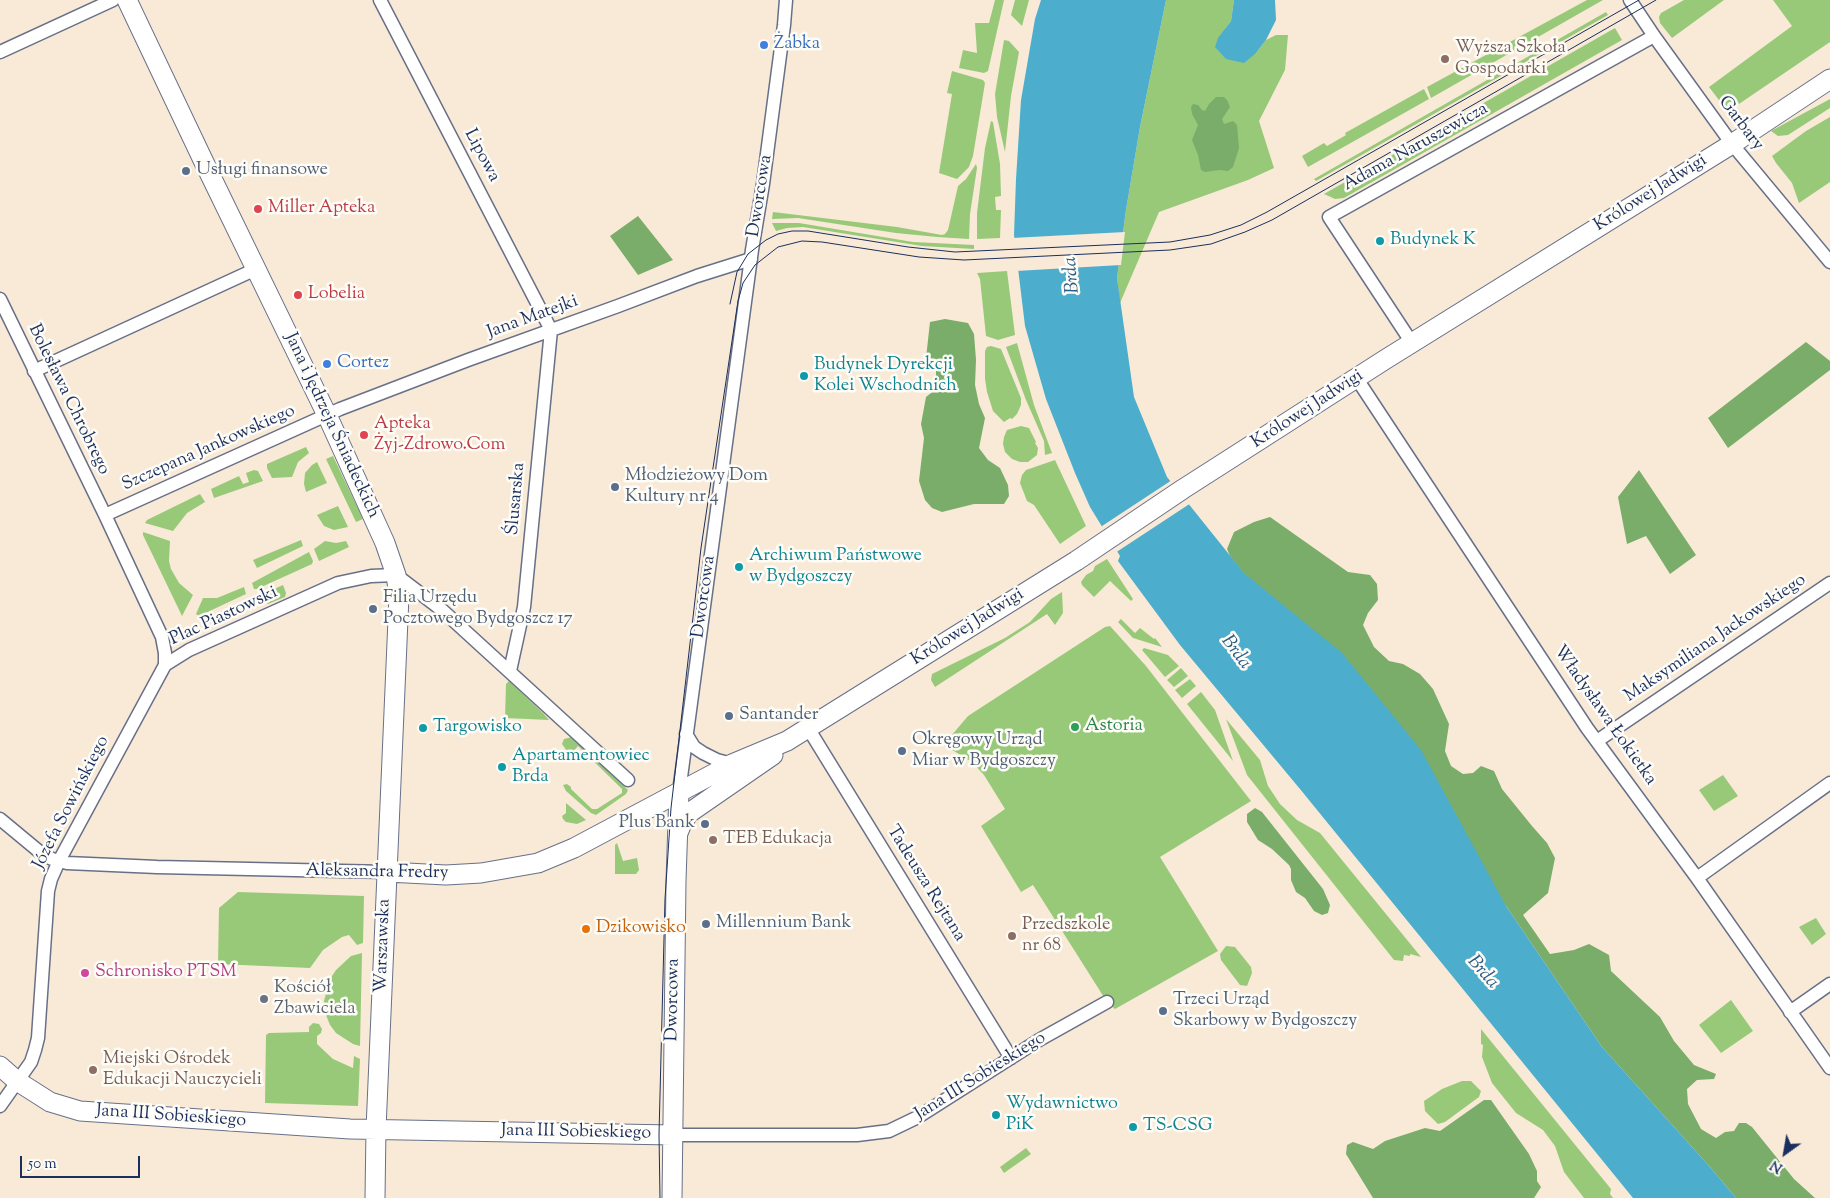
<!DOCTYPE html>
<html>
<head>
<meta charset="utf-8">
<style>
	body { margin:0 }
	#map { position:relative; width:1830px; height:1198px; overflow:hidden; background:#f8ead7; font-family:"Sorts Mill Goudy",serif }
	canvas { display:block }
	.north { position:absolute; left:1760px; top:1128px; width:50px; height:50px; -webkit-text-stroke:4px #fdfcf7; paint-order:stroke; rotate:212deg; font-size:14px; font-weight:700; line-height:20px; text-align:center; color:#1b2f5e }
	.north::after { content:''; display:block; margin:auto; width:18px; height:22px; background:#1b2f5e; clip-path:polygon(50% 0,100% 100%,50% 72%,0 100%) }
	.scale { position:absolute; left:20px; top:1156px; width:120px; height:22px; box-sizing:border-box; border:2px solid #1b2f5e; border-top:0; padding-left:6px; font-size:15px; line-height:18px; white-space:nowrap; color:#1b2f5e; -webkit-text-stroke:4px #fdfcf7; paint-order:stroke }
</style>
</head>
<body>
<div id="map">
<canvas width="1830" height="1198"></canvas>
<div class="north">N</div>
<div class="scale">50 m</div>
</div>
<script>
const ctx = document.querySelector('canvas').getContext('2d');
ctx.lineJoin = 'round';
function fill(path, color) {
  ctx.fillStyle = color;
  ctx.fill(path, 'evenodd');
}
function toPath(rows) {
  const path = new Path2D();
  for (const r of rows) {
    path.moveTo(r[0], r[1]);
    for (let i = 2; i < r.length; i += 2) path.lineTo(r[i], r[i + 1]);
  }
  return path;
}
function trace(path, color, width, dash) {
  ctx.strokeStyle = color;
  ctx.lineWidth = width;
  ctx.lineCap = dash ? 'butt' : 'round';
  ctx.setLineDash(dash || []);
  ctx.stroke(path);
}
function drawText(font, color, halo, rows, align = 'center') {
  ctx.font = font + ' "Sorts Mill Goudy",serif';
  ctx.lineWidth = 5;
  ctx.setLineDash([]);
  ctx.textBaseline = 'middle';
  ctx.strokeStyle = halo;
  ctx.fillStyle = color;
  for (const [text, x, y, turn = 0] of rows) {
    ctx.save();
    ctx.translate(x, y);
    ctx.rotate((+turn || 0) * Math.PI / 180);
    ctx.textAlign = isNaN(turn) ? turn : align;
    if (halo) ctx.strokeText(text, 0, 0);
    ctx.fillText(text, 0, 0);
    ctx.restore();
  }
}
const green = toPath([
	[995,0,1004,0,988,71,984,73,959,68,963,50,977,53,975,23,989,23],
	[1015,0,1029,0,1022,26,1011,15],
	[1166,0,1234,0,1231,21,1225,29,1256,53,1266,40,1276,35,1288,35,1285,70,1259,121,1274,168,1248,180,1159,212,1120,303,1117,278,1126,210,1140,127],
	[1587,0,1603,0,1431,98,1427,87],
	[1684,0,1724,0,1672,38,1660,23,1659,17,1661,13],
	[1773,0,1830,0,1830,42,1736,106,1727,107,1722,104,1709,87,1792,26],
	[1606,12,1608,15,1316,181,1314,179],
	[1615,28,1622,40,1344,198,1335,199,1324,194],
	[1004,40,1009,41,1019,52,1011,96,1005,152,997,117,995,94],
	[952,71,983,80,985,83,973,156,969,167,957,179,939,173,952,94,947,93],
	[1424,89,1429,99,1308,167,1302,156,1324,143,1327,146,1346,135,1345,133],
	[1830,99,1830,108,1788,135,1778,136,1771,131],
	[1830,117,1830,182,1799,203,1792,183,1776,163,1772,156,1806,131],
	[991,121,993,122,1000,164,1001,196,995,197,996,210,1001,210,1000,238,977,239,977,213,985,148],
	[976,164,977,168,970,214,969,239,937,237,896,233,798,218,772,219,773,212,897,227,942,235,945,234,948,230,958,186,966,179],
	[772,223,799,223,913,242,974,245,974,249,922,246,803,227,787,228,776,231],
	[1007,271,1015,335,998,340,986,336,980,279,977,273],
	[1017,343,1034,405,1052,453,1045,455,1044,441,1026,400,1006,347],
	[991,346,1001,349,1021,398,1021,405,1017,414,1012,419,1010,418,1004,422,993,411,987,392,985,379,985,351,987,347],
	[1021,426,1029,428,1036,442,1035,443,1038,448,1037,455,1028,462,1020,462,1012,459,1005,452,1003,444,1004,437,1007,430],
	[306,447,309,453,298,462,292,477,272,478,267,468,267,464],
	[333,456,363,519,356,522,326,459],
	[1055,460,1086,526,1060,544,1034,505,1027,501,1020,483,1022,475,1026,470],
	[317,462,327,483,306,492,304,484,305,473,312,465],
	[254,470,258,471,263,481,214,498,211,489,239,476,243,484,249,482,246,473],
	[200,494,205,502,187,513,173,531,145,523,147,520],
	[338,506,348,527,334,530,324,526,317,515],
	[143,532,170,541,169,561,171,569,179,583,193,595,182,616,143,535],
	[301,540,303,546,257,568,253,560],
	[325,541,336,543,346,541,349,547,319,561,314,549],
	[309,552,313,561,312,564,257,589,254,589,252,583],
	[1107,559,1133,599,1131,601,1110,581,1094,597,1082,585,1081,582,1086,575,1093,571,1095,566],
	[283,585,286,593,285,597,268,604,264,602,261,595],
	[244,587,246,594,199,616,196,614,203,598,217,598],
	[1062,592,1063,613,1055,625,1047,614,935,687,931,680,932,674,1005,638,1030,622,1051,599],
	[1121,619,1135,633,1140,628,1154,639,1155,638,1162,647,1133,638,1118,622],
	[1110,626,1146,666,1251,801,1160,857,1218,951,1115,1009,1107,1002,1033,885,1021,892,981,826,1005,809,984,775,972,762,939,742,951,736,968,716,1105,627],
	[1144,648,1168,655,1179,666,1165,677,1142,650],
	[1181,668,1188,676,1174,687,1167,680],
	[1190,679,1196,686,1182,698,1175,690],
	[509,681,543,713,549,720,505,718,506,684],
	[1201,692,1215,710,1233,761,1187,704],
	[1226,719,1260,760,1268,786,1280,804,1297,820,1320,833,1421,957,1410,954,1410,956,1404,955,1403,961,1394,960,1247,775],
	[572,737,628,790,626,794,596,815,591,813,566,791,563,785,567,784,571,787,571,789,592,809,597,809,622,793,622,789,578,746,573,752,567,751,562,744,564,739],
	[1723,775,1738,796,1714,811,1699,790],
	[566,803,586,820,577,824,566,822,563,819,562,816,566,813],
	[617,843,623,861,637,858,639,870,636,874,615,874,615,845],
	[238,892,364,896,363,943,357,945,349,935,342,937,323,950,310,968,218,964,219,908],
	[1816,918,1826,934,1812,945,1799,927],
	[1226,946,1235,947,1251,967,1252,973,1247,986,1240,985,1221,960,1220,954],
	[362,953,360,1046,353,1044,336,1033,330,1025,326,1015,324,1001,330,979,336,970,351,956],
	[1731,1000,1753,1031,1721,1053,1699,1025],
	[313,1023,319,1024,322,1029,321,1033,317,1036,317,1044,333,1059,353,1068,354,1056,360,1059,358,1106,265,1103,266,1035,269,1033,309,1032,309,1027],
	[1481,1029,1611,1189,1610,1194,1613,1198,1584,1198,1564,1172,1555,1146,1543,1130,1516,1113,1492,1083,1482,1057,1483,1045,1481,1044],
	[1462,1081,1471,1081,1481,1091,1479,1097,1445,1122,1438,1124,1425,1111,1424,1101,1442,1089],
	[1026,1148,1031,1154,1004,1173,1000,1167]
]);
const forest = toPath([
	[1216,97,1224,97,1227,100,1230,107,1222,119,1224,124,1233,121,1237,125,1239,148,1233,167,1228,171,1219,170,1205,172,1201,170,1198,155,1192,140,1198,125,1192,114,1191,107,1193,104,1198,105,1202,110,1205,111,1209,104],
	[638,216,673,260,638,275,610,236],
	[945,319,968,323,974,334,976,360,975,385,979,404,985,418,979,448,988,460,1000,468,1008,485,1009,496,1004,504,974,504,942,512,932,508,925,500,919,481,924,438,921,424,926,397,936,389,936,371,926,358,930,322],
	[1806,342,1830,361,1830,370,1728,448,1708,418],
	[1639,470,1696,555,1670,574,1646,536,1627,544,1618,497],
	[1270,517,1348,572,1370,575,1377,584,1378,600,1368,613,1363,625,1374,647,1389,661,1403,664,1420,674,1433,689,1449,724,1445,751,1451,766,1463,774,1473,773,1481,766,1494,771,1502,789,1532,826,1547,843,1555,858,1548,893,1523,915,1550,954,1574,950,1589,944,1609,955,1611,971,1660,1017,1674,1041,1694,1065,1716,1074,1714,1079,1697,1080,1687,1089,1688,1104,1701,1129,1716,1138,1725,1132,1734,1131,1739,1123,1746,1123,1752,1127,1794,1179,1815,1198,1736,1198,1710,1167,1602,1047,1506,906,1230,556,1227,549,1234,532,1254,522],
	[1255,808,1262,812,1323,889,1330,905,1328,913,1322,915,1314,911,1305,898,1296,892,1291,880,1291,869,1289,865,1272,849,1258,840,1247,822,1247,814],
	[1484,1100,1491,1100,1529,1154,1537,1171,1537,1181,1541,1187,1534,1198,1373,1198,1346,1154,1347,1145,1353,1142,1373,1149,1385,1141,1425,1128,1440,1131]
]);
const water = toPath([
	[1041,0,1166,0,1140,127,1126,210,1117,278,1134,397,1167,477,1244,573,1342,653,1421,750,1506,906,1602,1047,1710,1167,1736,1198,1633,1198,1300,789,1180,645,1118,561,1120,556,1090,507,1075,473,1046,399,1025,326,1014,235,1016,179,1021,100,1035,19],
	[1234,0,1275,0,1276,20,1266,40,1256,53,1244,63,1226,59,1215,47,1218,38,1231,21]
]);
const pier = toPath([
	[1125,232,1121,265,1016,271,1012,238],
	[1172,480,1191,503,1115,553,1099,528]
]);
const street = toPath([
	[380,0,551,330,524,607,510,671],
	[1630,0,1654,36,1732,144,1830,262],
	[0,52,113,0],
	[0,299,105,515,162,637,165,653,165,665,59,861,51,879,48,891,38,1038,35,1050,31,1062,0,1106],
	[1412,343,1329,217,1654,36],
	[34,371,256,269],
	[1357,379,1587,728,1697,878,1830,1068],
	[105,515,340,409,468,360,618,306,697,276,751,259],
	[165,665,189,650,338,583,371,576,396,575,442,610,628,780],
	[808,728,1011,1058],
	[686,734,694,747,703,753,717,760,732,764],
	[1597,741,1830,583],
	[679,792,752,250,763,184,784,25,786,0],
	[0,819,41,853,52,859,67,863,157,867,387,872],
	[1697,878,1830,783],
	[1790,1012,1830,984],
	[672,1135,857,1135,889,1131,918,1117,1039,1040,1107,1002]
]);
const secondary = toPath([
	[127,0,202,158,327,415,385,543,396,575,399,596,376,1129,375,1198],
	[678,833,682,823,689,813,773,755],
	[387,872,446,875,481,873,538,863,574,848,732,764,787,741,1076,561,1183,489,1386,359,1732,144,1830,79],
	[0,1066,17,1081,50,1102,80,1111,350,1129,672,1135],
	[672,1198,676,881,679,792]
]);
const tram = toPath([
	[730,304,737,272,748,254,766,240,778,234,792,231,808,231,908,247,955,252,1170,242,1210,235,1241,225,1267,212,1639,0],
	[660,1198,659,1134,665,899,671,808,701,548,738,301,743,283,755,265,778,247,802,241,822,242,919,257,964,260,1170,250,1211,244,1245,232,1272,220,1656,0]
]);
const markers = [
	[764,45,5,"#3f7fe0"],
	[1445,59,5,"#8d6e63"],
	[186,171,5,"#5c6f8a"],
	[258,209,5,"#e0444e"],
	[1380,241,5,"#0f9aa8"],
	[298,295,5,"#e0444e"],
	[327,364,5,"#3f7fe0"],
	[804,376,5,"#0f9aa8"],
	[364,435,5,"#e0444e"],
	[615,487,5,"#5c6f8a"],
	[739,567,5,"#0f9aa8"],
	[373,609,5,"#5c6f8a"],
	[729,716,5,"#5c6f8a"],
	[1075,727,5,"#2e9e5b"],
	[423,728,5,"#0f9aa8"],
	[902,751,5,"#5c6f8a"],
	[502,767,5,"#0f9aa8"],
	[705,824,5,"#5c6f8a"],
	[713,840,5,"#8d6e63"],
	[706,924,5,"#5c6f8a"],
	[586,929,5,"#e8710a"],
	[1012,936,5,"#8d6e63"],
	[85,973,5,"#d1479c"],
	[264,999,5,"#6b7280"],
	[1163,1011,5,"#5c6f8a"],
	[93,1070,5,"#8d6e63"],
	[996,1115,5,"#0f9aa8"],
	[1133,1127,5,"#0f9aa8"]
];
const shopNames = [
	["Żabka",774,45],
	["Cortez",337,364]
];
const educationNames = [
	["Wyższa Szkoła",1455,49],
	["Gospodarki",1455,70],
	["TEB Edukacja",723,840],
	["Przedszkole",1022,926],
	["nr 68",1022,947],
	["Miejski Ośrodek",103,1060],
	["Edukacji Nauczycieli",103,1081]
];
const streetNames = [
	["Garbary",1740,124,53],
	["Adama Naruszewicza",1416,148,-29],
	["Lipowa",481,156,62],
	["Królowej Jadwigi",1651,194,-32],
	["Dworcowa",761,196,-81],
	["Jana Matejki",533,318,-20],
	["Bolesława Chrobrego",68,400,64],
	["Królowej Jadwigi",1308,410,-33],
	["Jana i Jędrzeja Śniadeckich",331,426,65],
	["Szczepana Jankowskiego",209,449,-24],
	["Ślusarska",517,499,-85],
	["Dworcowa",705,597,-82],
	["Plac Piastowski",224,617,-25],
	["Królowej Jadwigi",968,628,-32],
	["Maksymiliana Jackowskiego",1716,639,-34],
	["Władysława Łokietka",1604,716,55],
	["Józefa Sowińskiego",72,803,-63],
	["Aleksandra Fredry",377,873,1],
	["Tadeusza Rejtana",925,884,58],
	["Warszawska",384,946,-88],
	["Dworcowa",674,1000,-89],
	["Jana III Sobieskiego",981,1077,-32],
	["Jana III Sobieskiego",171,1117,4],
	["Jana III Sobieskiego",576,1133,1]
];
const serviceNames = [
	["Usługi finansowe",196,171],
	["Młodzieżowy Dom",625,477],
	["Kultury nr 4",625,498],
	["Filia Urzędu",383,599],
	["Pocztowego Bydgoszcz 17",383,620],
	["Santander",739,716],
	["Okręgowy Urząd",912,741],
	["Miar w Bydgoszczy",912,762],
	["Plus Bank",695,824,"right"],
	["Millennium Bank",716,924],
	["Trzeci Urząd",1173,1001],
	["Skarbowy w Bydgoszczy",1173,1022]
];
const healthNames = [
	["Miller Apteka",268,209],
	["Lobelia",308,295],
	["Apteka",374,425],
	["Żyj-Zdrowo.Com",374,446]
];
const cultureNames = [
	["Budynek K",1390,241],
	["Budynek Dyrekcji",814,366],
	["Kolei Wschodnich",814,387],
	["Archiwum Państwowe",749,557],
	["w Bydgoszczy",749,578],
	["Targowisko",433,728],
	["Apartamentowiec",512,757],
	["Brda",512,778],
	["Wydawnictwo",1006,1105],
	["PiK",1006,1126],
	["TS-CSG",1143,1127]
];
const leisureNames = [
	["Astoria",1085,727]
];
const foodNames = [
	["Dzikowisko",596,929]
];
const hotelNames = [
	["Schronisko PTSM",95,973]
];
const worshipNames = [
	["Kościół",274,989],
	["Zbawiciela",274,1010]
];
const waterNames = [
	["Brda",1073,275,-95],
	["Brda",1235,653,53],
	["Brda",1482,973,49]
];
fill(green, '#98c979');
fill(forest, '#7aad69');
fill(water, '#4dadcc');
fill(pier, '#f8ead7');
trace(street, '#687088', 15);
trace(secondary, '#687088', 21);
trace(street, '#fff', 12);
trace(secondary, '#fff', 19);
trace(tram, '#1b2f5e', 1);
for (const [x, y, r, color] of markers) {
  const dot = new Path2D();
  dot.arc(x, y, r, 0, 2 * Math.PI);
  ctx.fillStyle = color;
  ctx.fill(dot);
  trace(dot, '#fdfcf7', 2);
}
drawText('18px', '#366cbe', '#fdfcf7', shopNames, 'left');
drawText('18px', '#785e54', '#fdfcf7', educationNames, 'left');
drawText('18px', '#1b2f5e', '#fdfcf7', streetNames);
drawText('18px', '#4e5e75', '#fdfcf7', serviceNames, 'left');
drawText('18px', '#be3a42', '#fdfcf7', healthNames, 'left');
drawText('18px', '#0d838f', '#fdfcf7', cultureNames, 'left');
drawText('18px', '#27864d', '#fdfcf7', leisureNames, 'left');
drawText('18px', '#c56008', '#fdfcf7', foodNames, 'left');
drawText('18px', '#b23c85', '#fdfcf7', hotelNames, 'left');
drawText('18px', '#5b616d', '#fdfcf7', worshipNames, 'left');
drawText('italic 19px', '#2c5b84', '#fdfcf7', waterNames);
</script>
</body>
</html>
